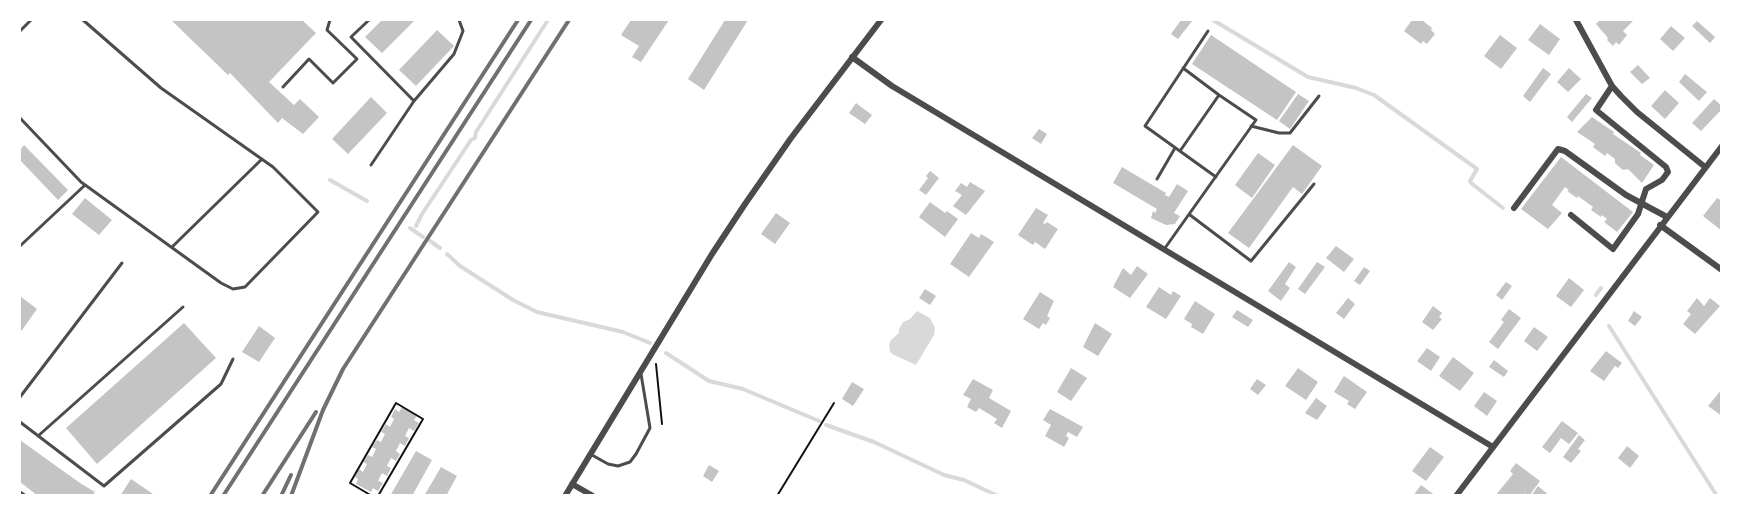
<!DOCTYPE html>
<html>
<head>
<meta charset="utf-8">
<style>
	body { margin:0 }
	#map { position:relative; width:1741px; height:515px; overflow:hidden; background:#fff; font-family:Montserrat,sans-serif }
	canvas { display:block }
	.frame { position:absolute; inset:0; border:21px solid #fff; pointer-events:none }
</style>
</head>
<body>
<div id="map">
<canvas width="1741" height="515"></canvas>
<div class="frame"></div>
</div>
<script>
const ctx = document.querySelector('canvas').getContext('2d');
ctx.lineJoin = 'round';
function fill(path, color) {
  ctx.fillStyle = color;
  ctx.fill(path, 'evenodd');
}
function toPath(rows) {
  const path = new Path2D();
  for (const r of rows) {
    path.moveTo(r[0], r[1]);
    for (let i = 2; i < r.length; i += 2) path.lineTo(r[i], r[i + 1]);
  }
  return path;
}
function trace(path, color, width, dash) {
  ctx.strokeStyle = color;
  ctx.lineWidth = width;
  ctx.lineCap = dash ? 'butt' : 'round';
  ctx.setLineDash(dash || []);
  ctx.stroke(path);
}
const water = toPath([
	[917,311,930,318,935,328,934,335,916,365,892,354,890,351,889,344,891,340,899,333,899,329,903,322,910,319]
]);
const stream = toPath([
	[1213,20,1308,77,1356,88,1374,95,1473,166,1477,169,1470,181,1471,183,1503,208],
	[330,180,367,201],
	[416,226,422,214,471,140,475,138,476,132,548,20],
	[410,228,423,237],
	[430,241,440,248],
	[447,254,460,266,513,300,537,312,623,332,650,343],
	[1596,295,1601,288],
	[1609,326,1717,496],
	[666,353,709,381,743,389,819,421],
	[826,425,874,442,944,475,964,480,998,496]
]);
const building = toPath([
	[171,20,302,20,316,33,269,82,294,105,300,99,319,117,303,134,282,118,278,123,230,73,228,75],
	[382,20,415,20,382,53,365,37],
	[631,20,669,20,641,62,632,57,639,46,621,35],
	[725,20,748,20,704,90,688,79],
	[1181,20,1193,20,1178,39,1171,34],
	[1412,20,1422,20,1432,28,1431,30,1435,34,1427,44,1423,41,1421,44,1404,31],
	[1600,20,1632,20,1633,21,1623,31,1627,35,1619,45,1616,42,1613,46,1607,40,1608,38,1596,24],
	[1697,21,1715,37,1710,43,1692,26],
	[1540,24,1560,39,1549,55,1528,40],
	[1671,26,1685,38,1673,51,1660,39],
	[437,30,454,46,416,86,399,70],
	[1211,35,1296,92,1277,120,1192,64],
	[1500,35,1517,48,1501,69,1484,56],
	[1638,65,1650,78,1642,84,1630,72],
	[1543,68,1551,74,1530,102,1523,96],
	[1569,68,1581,79,1568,92,1557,82],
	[1685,74,1707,92,1699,101,1679,82],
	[1665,90,1679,103,1665,119,1651,106],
	[1298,94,1309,101,1290,129,1279,121],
	[1586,94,1592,98,1572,122,1567,117],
	[371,97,387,113,348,154,332,139],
	[1714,99,1722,106,1722,109,1701,131,1692,123],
	[856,103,872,115,865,124,849,113],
	[1592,117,1614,132,1613,134,1641,153,1640,155,1654,165,1642,183,1628,169,1623,170,1615,163,1615,159,1607,153,1605,156,1593,147,1595,144,1577,132],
	[1039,129,1047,134,1041,144,1032,138],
	[24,145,68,190,58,200,20,160,20,150],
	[1293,145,1322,166,1302,194,1293,187,1249,248,1228,233],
	[1258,153,1275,165,1252,198,1235,185],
	[1561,157,1633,212,1617,232,1604,222,1607,219,1602,215,1601,217,1591,210,1593,207,1578,196,1577,198,1567,191,1569,190,1565,187,1552,205,1562,213,1548,229,1521,209],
	[1122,167,1166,193,1165,195,1169,197,1177,184,1188,191,1174,213,1180,216,1175,224,1166,225,1151,218,1153,211,1155,213,1157,209,1113,183],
	[930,171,939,178,926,195,919,190,928,178,926,176],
	[970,182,985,191,966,215,953,206,962,195,955,191,961,183,967,187],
	[85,198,112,220,99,235,72,214],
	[1717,198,1722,201,1722,231,1703,216],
	[930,202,945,213,947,211,958,219,945,237,919,217],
	[1036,208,1048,215,1043,223,1045,224,1047,222,1058,229,1045,249,1035,242,1033,245,1018,235],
	[776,213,790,223,775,244,761,234],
	[971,233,979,238,981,234,994,242,969,277,950,264],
	[1336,246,1354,259,1344,272,1326,258],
	[1289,262,1296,267,1285,284,1290,288,1281,301,1268,291],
	[1317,262,1325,267,1305,294,1298,289],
	[1137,266,1148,274,1130,298,1113,287,1123,268,1131,275],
	[1364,267,1370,271,1360,285,1354,281],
	[1569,278,1584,290,1571,307,1556,296],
	[1506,282,1512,286,1502,300,1496,295],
	[1159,287,1171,295,1173,291,1181,296,1166,319,1146,307],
	[925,289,936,296,930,305,919,298],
	[1040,292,1054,301,1047,316,1050,318,1046,325,1043,323,1039,329,1023,319],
	[20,296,37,309,20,333],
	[1348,298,1355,304,1344,319,1336,313],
	[1697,298,1704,306,1710,298,1720,306,1695,334,1683,324,1691,314,1687,311],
	[1195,301,1215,314,1203,334,1191,327,1192,324,1184,319],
	[1433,306,1442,313,1439,317,1442,319,1433,330,1422,322],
	[1509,309,1521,318,1498,349,1489,342,1504,322,1501,320],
	[1237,310,1253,320,1248,327,1232,317],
	[1634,311,1642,317,1635,326,1628,321],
	[184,323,216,358,97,464,66,428],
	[1095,323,1112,334,1098,356,1083,347],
	[259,326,275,338,259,362,242,352],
	[1534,327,1548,337,1537,351,1524,341],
	[1427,348,1440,357,1431,371,1417,361],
	[1606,351,1622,363,1618,368,1615,366,1604,381,1590,371],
	[1453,357,1474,373,1460,391,1439,376],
	[1494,360,1508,371,1504,377,1489,367],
	[1071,368,1087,378,1071,401,1057,392],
	[1298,368,1318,382,1306,400,1285,386],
	[1344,376,1367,392,1355,409,1347,404,1349,401,1334,392],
	[973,379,993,390,989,398,1011,411,1002,428,994,423,997,419,979,408,976,412,967,407,971,399,963,395],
	[1257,379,1266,385,1258,395,1250,389],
	[852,382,864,389,853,406,842,399],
	[1722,389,1722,416,1708,406],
	[1484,392,1497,401,1487,416,1474,406],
	[1316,398,1327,406,1317,420,1305,413],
	[402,407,417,416,414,420,419,423,414,431,409,428,405,436,409,438,405,446,400,443,396,451,400,454,396,461,391,458,387,466,391,468,387,476,382,473,378,481,383,483,378,491,373,488,371,492,356,484,358,479,355,477,359,469,363,472,367,464,363,462,368,455,372,457,376,449,372,447,377,440,381,442,385,434,381,432,386,424,390,427,394,419,391,417,395,409,399,412],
	[1050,409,1083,427,1077,437,1068,432,1066,436,1069,438,1064,447,1045,436,1051,425,1043,420],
	[1562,421,1578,433,1569,444,1561,438,1550,453,1542,447],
	[1579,435,1585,440,1578,449,1581,451,1571,463,1563,457],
	[20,440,80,483,95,492,92,496,38,496,20,482],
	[1627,446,1639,456,1630,468,1618,458],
	[1430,447,1444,457,1426,481,1412,471],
	[416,451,432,460,412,496,390,496],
	[1516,463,1540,481,1529,496,1525,493,1523,496,1495,496,1513,474,1510,471],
	[709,465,719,471,712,482,703,476],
	[441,467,457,476,446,496,424,496],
	[131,479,156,496,120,496],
	[1421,485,1436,496,1413,496],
	[1538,486,1550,496,1531,496]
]);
const path = toPath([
	[656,364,662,424],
	[372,496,350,483,396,403,423,419,378,496],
	[777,496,834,403]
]);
const service = toPath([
	[369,20,351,37,414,101],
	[20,31,31,20],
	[1208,31,1145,126,1216,177],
	[1183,68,1219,95],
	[283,87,309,59,333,83,357,59,327,30,330,20],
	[20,118,81,182,221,283,233,289,245,287,318,212,273,167,161,88,83,20],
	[1251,126,1279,133,1290,133,1319,96],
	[371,165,414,101,454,54,463,31,459,20],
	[1157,179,1175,148],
	[1190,215,1251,261,1314,184],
	[20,246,84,186],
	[172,247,262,159],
	[1165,248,1256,120,1219,95,1180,151],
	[20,397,122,263],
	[20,422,104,486,221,384,233,359],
	[38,436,183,307],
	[592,455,608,464,618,466,630,462,636,454,650,428,641,374],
	[20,492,26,496]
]);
const minor = toPath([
	[1576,20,1612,86,1621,96,1637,112,1705,167],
	[852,57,892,86,1493,447],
	[1514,208,1558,149,1565,151,1626,195,1667,217],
	[1571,215,1613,249,1638,214,1646,189,1662,180,1668,172,1666,167,1596,110,1612,86],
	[1660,225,1722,270],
	[572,484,593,496],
	[565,496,712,254,745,204,791,138,881,20],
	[1456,496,1722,146]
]);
const rail = toPath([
	[210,496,518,20],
	[223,496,531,20],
	[262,496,316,412],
	[281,496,291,475],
	[291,496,323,410,343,369,569,20]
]);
fill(water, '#d9d9d9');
trace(stream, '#d9d9d9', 4);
fill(building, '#c4c4c4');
trace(path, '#111', 2);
trace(service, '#4c4c4c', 3);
trace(minor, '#4c4c4c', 6);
trace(rail, '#707070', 4);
</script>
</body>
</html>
